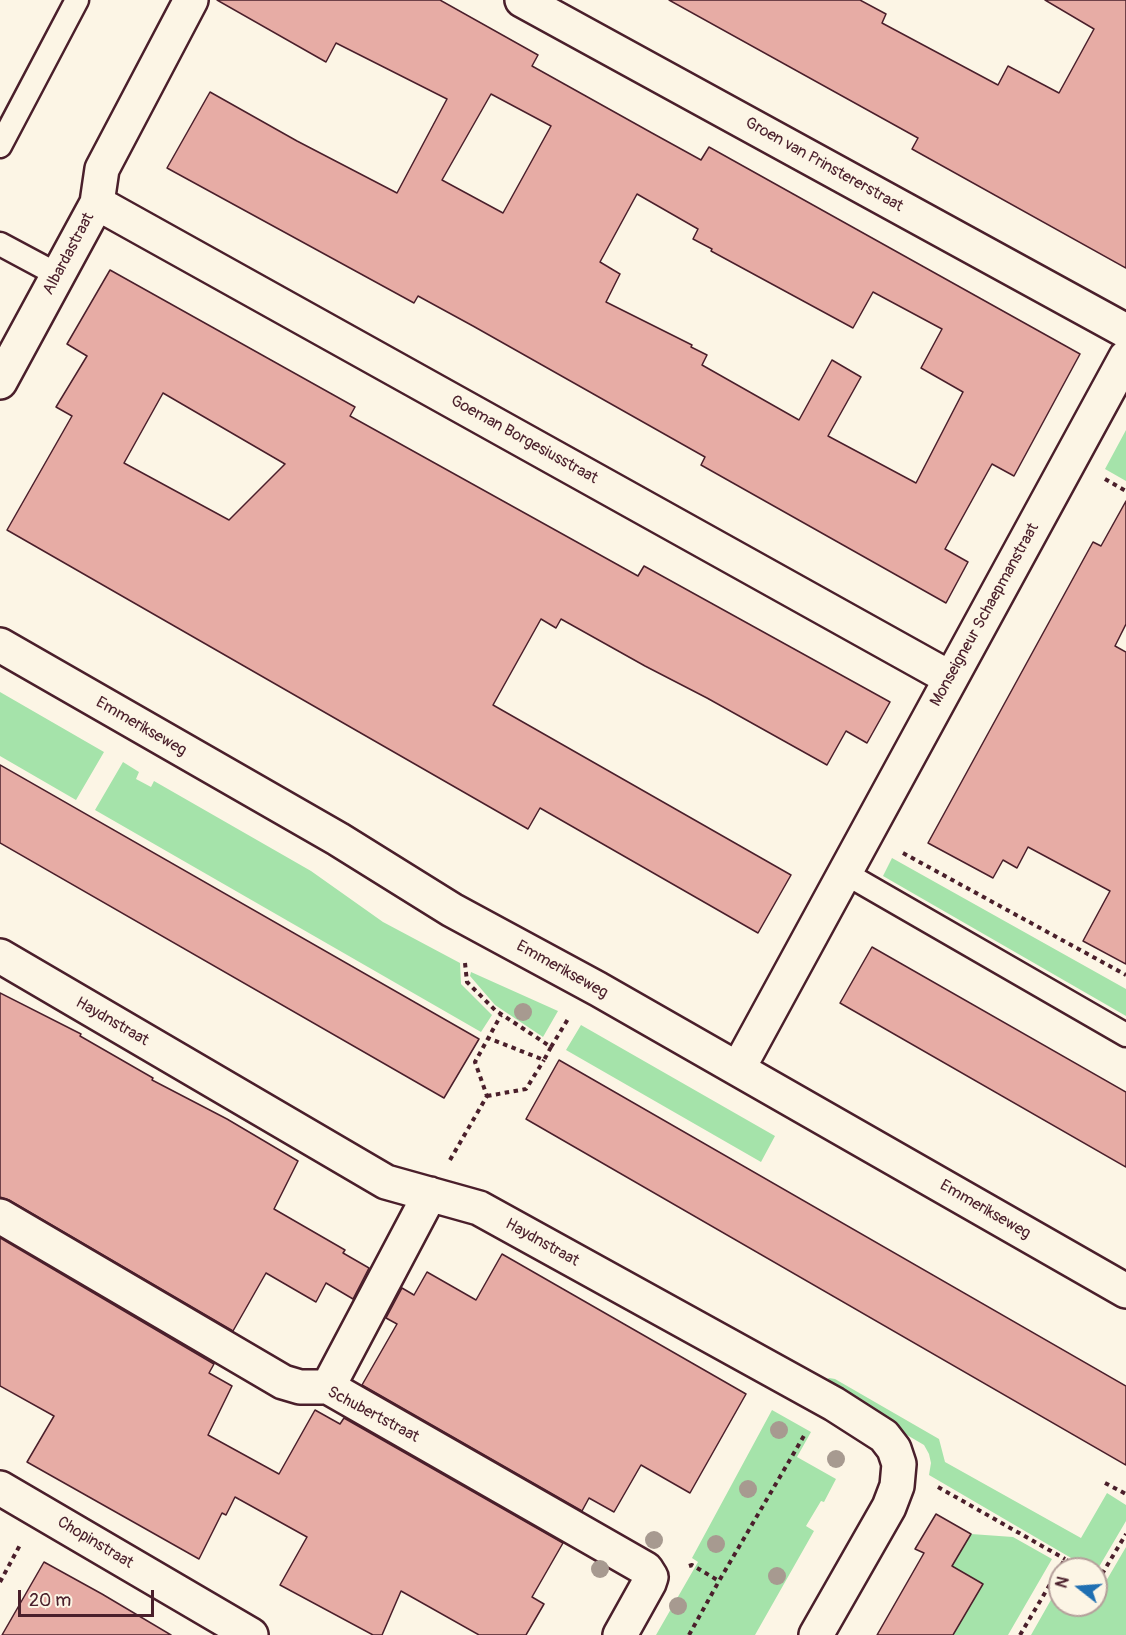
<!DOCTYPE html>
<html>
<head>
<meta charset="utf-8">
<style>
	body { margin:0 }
	#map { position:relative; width:1126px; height:1635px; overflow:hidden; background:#fcf5e5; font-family:Pangolin,sans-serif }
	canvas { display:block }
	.north { position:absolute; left:1048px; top:1557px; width:60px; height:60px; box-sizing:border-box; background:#fcf5e5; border:2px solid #b59f9b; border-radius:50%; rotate:287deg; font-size:16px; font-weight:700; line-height:24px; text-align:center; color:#4a1f2b }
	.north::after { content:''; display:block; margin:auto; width:21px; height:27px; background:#1f6fb2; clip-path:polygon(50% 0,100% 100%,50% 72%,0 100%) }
	.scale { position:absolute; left:18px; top:1590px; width:136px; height:27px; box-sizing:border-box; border:3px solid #4a1f2b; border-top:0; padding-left:8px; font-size:18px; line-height:21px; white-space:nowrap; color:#4a1f2b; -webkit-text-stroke:4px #fcf5e5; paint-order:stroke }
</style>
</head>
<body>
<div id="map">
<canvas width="1126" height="1635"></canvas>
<div class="north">N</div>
<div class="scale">20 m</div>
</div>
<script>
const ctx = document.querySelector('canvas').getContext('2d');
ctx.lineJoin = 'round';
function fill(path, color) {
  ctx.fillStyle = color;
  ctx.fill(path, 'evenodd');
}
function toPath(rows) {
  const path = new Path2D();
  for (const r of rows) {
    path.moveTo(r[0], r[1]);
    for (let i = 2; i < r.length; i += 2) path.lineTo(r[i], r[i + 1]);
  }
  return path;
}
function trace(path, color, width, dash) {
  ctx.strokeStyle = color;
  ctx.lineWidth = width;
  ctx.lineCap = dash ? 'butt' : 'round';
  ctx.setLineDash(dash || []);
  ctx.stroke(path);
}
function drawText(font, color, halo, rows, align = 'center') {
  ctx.font = font + ' Pangolin,sans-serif';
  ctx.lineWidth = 4.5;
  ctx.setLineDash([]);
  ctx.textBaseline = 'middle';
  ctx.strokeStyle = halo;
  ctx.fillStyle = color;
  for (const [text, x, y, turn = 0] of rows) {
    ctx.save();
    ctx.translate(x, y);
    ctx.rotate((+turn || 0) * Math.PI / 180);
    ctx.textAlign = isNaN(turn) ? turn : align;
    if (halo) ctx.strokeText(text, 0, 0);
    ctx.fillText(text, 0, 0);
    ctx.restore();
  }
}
const green = toPath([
	[1126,430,1126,481,1105,469],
	[0,692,104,752,76,800,0,756],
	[123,762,139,772,136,779,151,787,154,781,311,871,383,922,460,963,461,984,492,1015,481,1032,95,810],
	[892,858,1126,989,1126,1016,883,876],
	[471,972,558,1011,543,1037,495,1005,470,976],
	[581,1025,775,1136,761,1162,566,1050],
	[829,1378,835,1379,939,1439,945,1462,1081,1538,1107,1493,1126,1505,1126,1521,1096,1572,1096,1569,1090,1569,929,1475,931,1463,929,1454,924,1445,827,1388,825,1381],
	[772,1410,811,1432,797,1457,836,1479,824,1502,821,1501,806,1526,814,1531,755,1635,656,1635,698,1562,692,1558],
	[971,1534,1013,1537,1052,1559,1008,1635,953,1635,982,1584,952,1566],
	[1126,1547,1126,1635,1031,1635,1060,1584,1060,1605,1096,1605,1096,1585,1102,1588]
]);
const building = toPath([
	[217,0,440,0,538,55,532,66,652,133,701,160,709,147,1080,354,1014,476,992,464,945,549,968,562,946,603,701,465,705,457,473,326,418,296,414,303,167,168,210,92,297,141,397,193,447,99,336,43,326,62,217,0],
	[491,94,551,126,503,213,442,180,491,94],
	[637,194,698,229,693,239,712,249,711,251,853,328,873,292,942,329,921,368,963,392,916,483,828,436,861,377,832,360,799,420,702,365,707,355,691,347,692,345,606,302,620,274,600,262,637,194],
	[669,0,860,0,886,14,882,23,998,85,1008,66,1059,93,1094,29,1045,0,1126,0,1126,268,912,149,918,138,669,0],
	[110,270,355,407,350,416,638,576,644,566,890,702,867,743,846,731,827,765,707,698,645,666,561,619,556,628,541,619,493,705,791,875,758,933,540,808,528,829,7,530,72,416,56,407,87,356,67,344,110,270],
	[163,393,285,464,229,520,124,463,163,393],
	[1126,501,1126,624,1115,646,1126,652,1126,964,1083,941,1110,891,1028,847,1017,868,1003,860,993,878,928,843,1093,542,1101,546,1126,501],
	[0,765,479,1039,444,1098,0,843,0,765],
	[872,947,1126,1092,1126,1167,840,1003,872,947],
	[0,993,81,1034,80,1036,153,1078,152,1080,227,1119,298,1161,274,1209,345,1250,343,1253,369,1268,353,1299,326,1283,316,1302,266,1273,233,1331,9,1200,0,1197,0,993],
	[559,1060,1126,1386,1126,1465,526,1119,559,1060],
	[0,1238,214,1364,209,1373,232,1386,208,1435,279,1474,315,1410,340,1424,344,1418,563,1543,532,1597,544,1604,526,1635,479,1635,401,1591,382,1635,373,1635,280,1585,307,1537,235,1497,226,1515,222,1513,199,1559,27,1462,54,1416,0,1386,0,1238],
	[502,1254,746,1394,690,1493,641,1465,614,1512,589,1498,582,1511,362,1385,397,1324,386,1318,402,1288,414,1295,427,1272,476,1300,502,1254],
	[936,1514,971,1534,952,1566,983,1584,953,1635,877,1635,924,1553,915,1549,936,1514],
	[44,1562,102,1594,171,1635,2,1635,44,1562]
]);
const path = toPath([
	[1105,479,1126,491],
	[903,853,1126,975],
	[465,963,467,982,495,1010,551,1047,544,1060,488,1038],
	[551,1047,568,1019],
	[487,1096,526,1089,544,1060],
	[450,1160,487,1096,475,1062,501,1015],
	[1105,1483,1126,1494],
	[938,1487,1065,1559],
	[689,1566,692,1565,719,1581,805,1434],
	[1096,1578,1099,1579,1126,1534],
	[0,1582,20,1545],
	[689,1635,719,1581],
	[1020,1635,1065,1559,1082,1569]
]);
const lane = toPath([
	[0,146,77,0],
	[0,244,58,275],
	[845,873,1126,1035]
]);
const street = toPath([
	[522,0,1126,331],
	[97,203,950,678],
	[0,382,97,203,102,169,191,0],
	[0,645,338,839,452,910,598,989,1126,1291],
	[0,956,386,1182,479,1208,834,1404,884,1436,894,1449,899,1464,897,1486,889,1507,816,1635],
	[738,1069,1126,357],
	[0,1216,283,1382,300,1387,328,1387,646,1569,651,1577,649,1583,620,1635],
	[328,1387,430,1194],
	[0,1488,251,1635]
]);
const trees = [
	[523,1012],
	[779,1430],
	[836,1459],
	[748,1489],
	[654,1540],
	[716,1544],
	[600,1569],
	[777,1576],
	[678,1606]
];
const streetNames = [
	["Groen van Prinstererstraat",824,165,29],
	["Albardastraat",69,254,-62],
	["Goeman Borgesiusstraat",524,440,29],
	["Monseigneur Schaepmanstraat",985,615,-61],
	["Emmerikseweg",141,727,30],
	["Emmerikseweg",562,970,29],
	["Haydnstraat",112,1022,30],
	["Emmerikseweg",985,1210,30],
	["Haydnstraat",542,1243,29],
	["Schubertstraat",373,1415,28],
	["Chopinstraat",95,1543,31]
];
fill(green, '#a5e3aa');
fill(building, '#e7aca5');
trace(building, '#4a1f2b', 1.5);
trace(lane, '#4a1f2b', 27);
trace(street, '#4a1f2b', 38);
trace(path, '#4a1f2b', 4, [4.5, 4.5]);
trace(lane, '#fcf5e5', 22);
trace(street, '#fcf5e5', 33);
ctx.fillStyle = '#a79a90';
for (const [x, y] of trees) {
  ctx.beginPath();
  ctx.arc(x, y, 9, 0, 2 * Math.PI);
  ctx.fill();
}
drawText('16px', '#4a1f2b', '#fcf5e5', streetNames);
</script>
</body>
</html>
